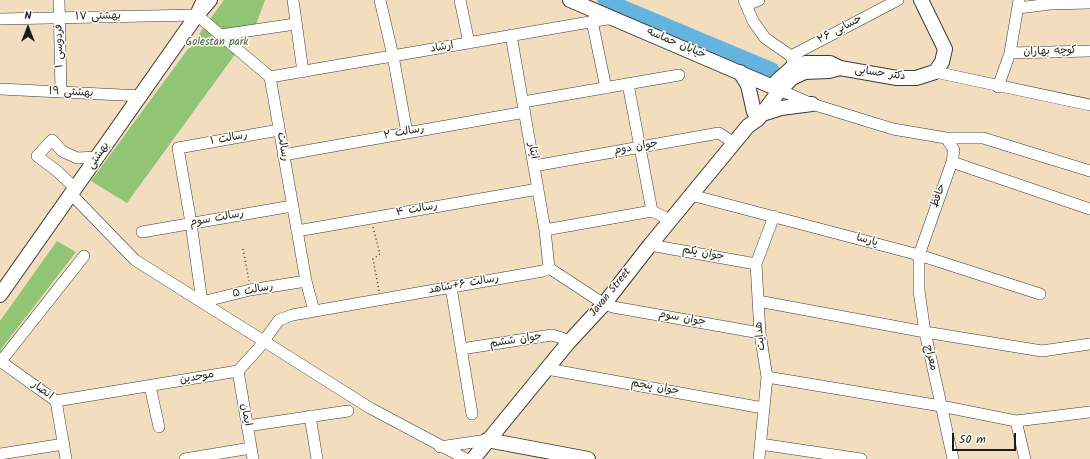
<!DOCTYPE html>
<html>
<head>
<meta charset="utf-8">
<style>
	body { margin:0 }
	#map { position:relative; width:1090px; height:459px; overflow:hidden; background:#f2debf; font-family:Kalam,sans-serif }
	canvas { display:block }
	.north { position:absolute; left:8px; top:8px; width:40px; height:40px; -webkit-text-stroke:3px #fdfcf7; paint-order:stroke; rotate:0deg; font-size:11px; font-weight:700; line-height:16px; text-align:center; color:#1c1c1c }
	.north::after { content:''; display:block; margin:auto; width:14px; height:18px; background:#1c1c1c; clip-path:polygon(50% 0,100% 100%,50% 72%,0 100%) }
	.scale { position:absolute; left:952px; top:433px; width:64px; height:18px; box-sizing:border-box; border:2px solid #1c1c1c; border-top:0; padding-left:5px; font-size:12px; line-height:14px; white-space:nowrap; color:#1c1c1c; -webkit-text-stroke:3px #fdfcf7; paint-order:stroke }
</style>
</head>
<body>
<div id="map">
<canvas width="1090" height="459"></canvas>
<div class="north">N</div>
<div class="scale">50 m</div>
</div>
<script>
const ctx = document.querySelector('canvas').getContext('2d');
ctx.lineJoin = 'round';
function fill(path, color) {
  ctx.fillStyle = color;
  ctx.fill(path, 'evenodd');
}
function toPath(rows) {
  const path = new Path2D();
  for (const r of rows) {
    path.moveTo(r[0], r[1]);
    for (let i = 2; i < r.length; i += 2) path.lineTo(r[i], r[i + 1]);
  }
  return path;
}
function trace(path, color, width, dash) {
  ctx.strokeStyle = color;
  ctx.lineWidth = width;
  ctx.lineCap = dash ? 'butt' : 'round';
  ctx.setLineDash(dash || []);
  ctx.stroke(path);
}
function drawText(font, color, halo, rows, align = 'center') {
  ctx.font = font + ' Kalam,"Playpen Sans Arabic",sans-serif';
  ctx.lineWidth = 3;
  ctx.setLineDash([]);
  ctx.textBaseline = 'middle';
  ctx.strokeStyle = halo;
  ctx.fillStyle = color;
  for (const [text, x, y, turn = 0] of rows) {
    ctx.save();
    ctx.translate(x, y);
    ctx.rotate((+turn || 0) * Math.PI / 180);
    ctx.textAlign = isNaN(turn) ? turn : align;
    if (halo) ctx.strokeText(text, 0, 0);
    ctx.fillText(text, 0, 0);
    ctx.restore();
  }
}
const green = toPath([
	[224,0,265,0,255,27,127,203,91,181],
	[57,241,76,252,1,349,0,357,0,321]
]);
const river = toPath([
	[605,0,772,70]
]);
const path = toPath([
	[373,227,380,254,373,259,379,291],
	[243,249,249,281]
]);
const minor = toPath([
	[59,0,61,92],
	[293,0,303,72],
	[380,0,393,56,407,133],
	[460,0,469,43],
	[744,0,753,21,765,38,791,56],
	[747,5,759,0],
	[1018,8,1050,4,1090,3],
	[0,19,197,15,270,77,306,281,314,311],
	[592,21,606,88],
	[221,35,295,24],
	[511,35,545,230,549,268],
	[1010,53,1090,51],
	[794,66,791,56,898,0],
	[935,72,1090,105],
	[270,77,613,18],
	[628,84,652,211],
	[998,87,1010,53,1019,0],
	[0,89,142,96],
	[780,90,812,104,893,129,946,138,983,138,1090,171],
	[523,102,679,75],
	[279,130,178,148,191,223,202,302,250,290,306,281],
	[946,138,954,150,952,162,919,255,919,291,925,332,953,459],
	[283,155,525,112],
	[952,162,1090,209],
	[534,166,719,133,734,143],
	[76,189,57,171,37,156,52,140,62,151,77,158,98,157],
	[72,195,135,260,370,408,466,459],
	[691,195,919,255,1040,294],
	[652,211,670,220],
	[545,230,652,211],
	[297,231,538,189],
	[142,232,292,206],
	[650,245,756,264],
	[451,287,472,414],
	[758,301,925,332,1042,351,1090,344],
	[461,349,552,335,562,338,568,343],
	[0,361,56,401,66,459],
	[1,361,84,256],
	[547,369,763,408],
	[238,371,253,459],
	[767,377,941,406,1016,421,1025,459],
	[150,386,159,427],
	[56,401,238,371,258,349,279,320,292,315,543,271,549,268,604,304,613,307,760,333],
	[310,416,317,459],
	[1016,421,1090,412],
	[247,426,348,411],
	[760,444,861,459],
	[440,447,487,440],
	[0,454,64,444],
	[185,459,251,448],
	[759,459,767,377,760,333,756,264,774,216]
]);
const major = toPath([
	[204,0,197,15,210,0],
	[570,0,780,90],
	[740,72,748,85,754,112],
	[777,81,794,66,805,63,830,63,840,68,897,78,916,78,935,72,942,62,945,49,921,0],
	[762,114,781,108,812,104],
	[0,295,197,15],
	[487,440,588,459],
	[473,459,568,343,604,304,650,245,748,126,758,119,780,90,792,78,805,72,829,71,840,68]
]);
const streetNames = [
	["بهشتی ۱۷",98,17,-1],
	["حسابی ۲۶",840,30,-28],
	["خیابان حماسه",676,44,23],
	["فردوسی ۱",60,46,-91],
	["ارشاد",442,48,-10],
	["کوچه بهاران",1050,52,-2],
	["دکتر حسابی",880,74,8],
	["بهشتی ۱۹",71,93,3],
	["رسالت ۲",404,133,-10],
	["رسالت ۱",229,139,-10],
	["رسالت",282,147,80],
	["جوان دوم",636,148,-10],
	["ایثار",532,151,80],
	["بهشتی",99,156,-55],
	["حافظ",939,196,-70],
	["رسالت ۴",417,210,-10],
	["رسالت سوم",217,219,-10],
	["پارسا",867,241,15],
	["جوان یکم",703,254,10],
	["رسالت ۶+شاهد",464,285,-10],
	["رسالت ۵",253,291,-11],
	["Javan Street",611,293,-51],
	["جوان سوم",682,319,10],
	["هدایت",761,336,-97],
	["جوان ششم",516,341,-9],
	["معراج",930,358,77],
	["موحدین",197,378,-10],
	["جوان پنجم",655,388,10],
	["انصار",42,391,36],
	["ایمان",245,415,80]
];
const parkNames = [
	["Golestan park",217,43]
];
fill(green, '#91c474');
trace(river, '#65b3df', 15);
trace(minor, '#3c3934', 12);
trace(major, '#3c3934', 16);
trace(path, '#3c3934', 1.5, [1, 3]);
trace(minor, '#fff', 11);
trace(major, '#fff', 14);
drawText('11px', '#1c1c1c', '#fdfcf7', streetNames);
drawText('11px', '#4b5f3f', '#fdfcf7', parkNames);
</script>
</body>
</html>
